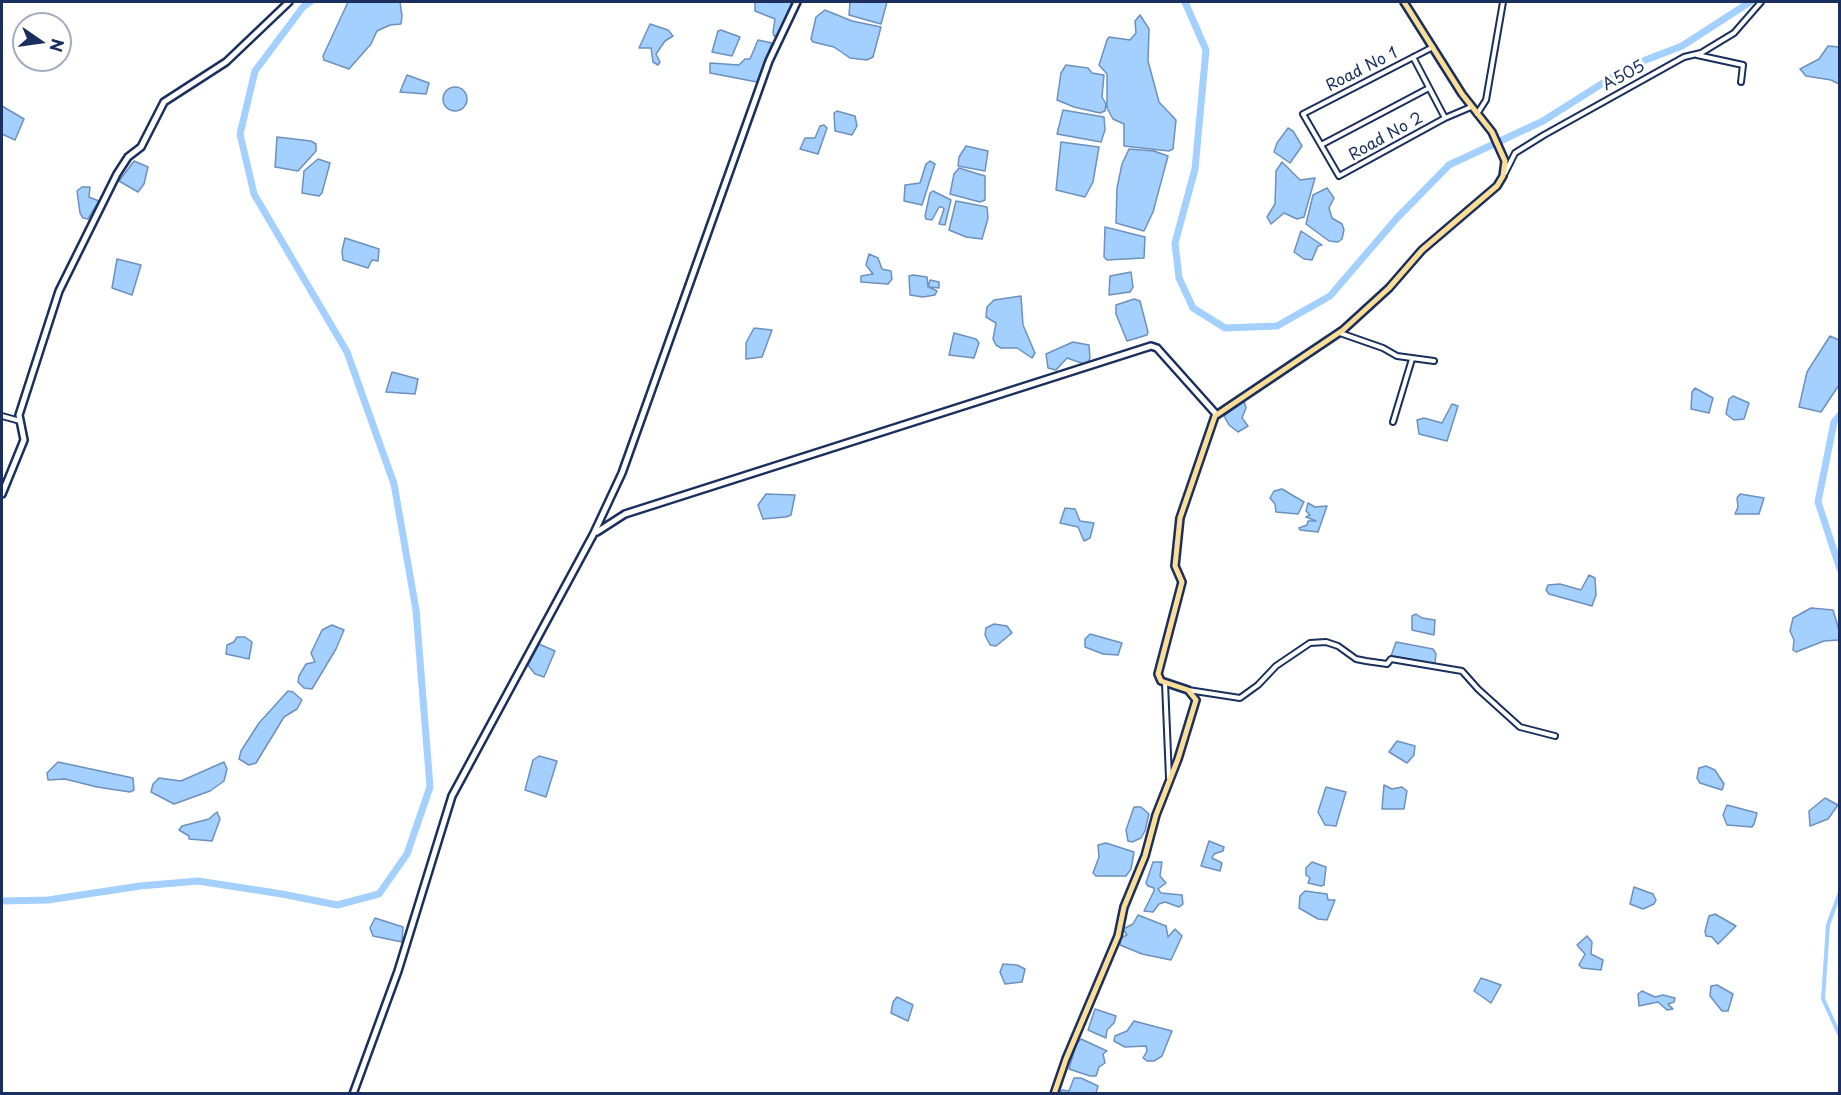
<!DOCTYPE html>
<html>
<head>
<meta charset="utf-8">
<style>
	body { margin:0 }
	#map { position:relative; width:1841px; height:1095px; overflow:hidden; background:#fff; font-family:"Playpen Sans",sans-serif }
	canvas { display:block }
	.frame { position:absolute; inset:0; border:3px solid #1b2f5e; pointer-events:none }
	.north { position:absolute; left:12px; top:12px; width:60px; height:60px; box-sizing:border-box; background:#fff; border:2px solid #a4acbf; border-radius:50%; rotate:103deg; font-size:16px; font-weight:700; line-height:24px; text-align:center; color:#1b2f5e }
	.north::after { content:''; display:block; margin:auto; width:21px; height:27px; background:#1b2f5e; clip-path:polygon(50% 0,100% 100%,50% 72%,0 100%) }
</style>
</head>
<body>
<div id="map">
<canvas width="1841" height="1095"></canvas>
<div class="frame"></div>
<div class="north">N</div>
</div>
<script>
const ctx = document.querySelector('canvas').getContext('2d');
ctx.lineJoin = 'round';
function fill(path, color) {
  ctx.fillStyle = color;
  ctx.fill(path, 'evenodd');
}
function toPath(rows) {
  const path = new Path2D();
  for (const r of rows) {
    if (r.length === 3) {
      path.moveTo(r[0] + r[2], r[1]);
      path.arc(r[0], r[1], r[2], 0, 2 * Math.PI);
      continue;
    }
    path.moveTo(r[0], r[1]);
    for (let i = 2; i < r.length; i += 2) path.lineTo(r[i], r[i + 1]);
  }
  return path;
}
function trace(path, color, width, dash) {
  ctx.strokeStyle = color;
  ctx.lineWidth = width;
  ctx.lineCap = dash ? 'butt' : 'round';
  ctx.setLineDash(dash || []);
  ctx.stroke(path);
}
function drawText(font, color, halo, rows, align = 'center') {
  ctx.font = font + ' "Playpen Sans",sans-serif';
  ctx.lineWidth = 6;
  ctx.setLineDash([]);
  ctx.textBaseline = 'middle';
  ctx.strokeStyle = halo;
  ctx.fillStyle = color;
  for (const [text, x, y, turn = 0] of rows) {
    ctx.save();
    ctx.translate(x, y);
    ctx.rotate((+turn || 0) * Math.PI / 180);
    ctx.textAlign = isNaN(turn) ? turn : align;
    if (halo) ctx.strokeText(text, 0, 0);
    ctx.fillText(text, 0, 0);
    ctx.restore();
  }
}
const water = toPath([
	[348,2,400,2,402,16,401,24,390,25,377,31,371,44,349,69,324,60,323,56,348,2],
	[755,2,792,2,778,35,774,36,773,32,775,19,755,11,755,2],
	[850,2,887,2,881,24,849,15,850,2],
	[825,10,852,21,881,27,873,57,867,60,850,58,834,47,813,42,811,39,816,17,825,10],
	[1140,15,1149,29,1148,61,1159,102,1176,120,1173,149,1169,151,1124,146,1124,124,1113,119,1107,108,1107,74,1099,65,1107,40,1109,37,1130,40,1136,33,1135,21,1140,15],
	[650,24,668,30,673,36,665,41,656,54,660,62,658,65,653,62,651,48,639,48,650,24],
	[721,30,740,37,732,56,712,52,718,31,721,30],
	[758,40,772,43,757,82,710,73,710,63,739,65,745,59,750,59,758,40],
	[1828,46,1839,47,1839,84,1831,80,1806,76,1800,69,1819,59,1828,46],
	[1066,65,1088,68,1092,73,1104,75,1102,97,1106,104,1105,111,1100,113,1074,107,1057,100,1061,73,1066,65],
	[407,75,429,83,426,94,400,92,407,75],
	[455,99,12],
	[2,106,24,119,15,140,2,134,2,106],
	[1063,110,1104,117,1105,130,1101,142,1057,134,1063,110],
	[837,111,855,116,857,126,852,135,835,131,834,113,837,111],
	[824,125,827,128,818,154,800,149,805,138,815,138,820,126,824,125],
	[1288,128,1293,131,1302,146,1290,163,1274,152,1277,143,1288,128],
	[277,137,311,141,316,144,316,151,298,171,275,167,277,137],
	[1061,142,1099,147,1093,182,1085,197,1056,190,1061,142],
	[966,146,988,151,985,171,958,166,959,157,966,146],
	[1129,149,1154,151,1168,156,1153,212,1144,231,1116,223,1117,188,1122,164,1129,149],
	[318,159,330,163,322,193,319,196,302,193,304,171,318,159],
	[134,161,148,167,144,184,138,192,119,181,134,161],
	[930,161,935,164,922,205,904,201,905,185,920,183,926,164,930,161],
	[1282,162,1300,180,1315,178,1304,217,1297,219,1284,213,1271,224,1267,217,1275,204,1276,171,1282,162],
	[959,168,985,176,985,200,980,202,950,194,954,174,959,168],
	[82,187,90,187,89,197,99,201,88,219,83,218,80,213,77,191,82,187],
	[1327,188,1334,198,1329,208,1332,218,1342,224,1344,230,1342,239,1338,242,1329,241,1306,224,1313,195,1327,188],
	[933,191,951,200,945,225,939,224,944,209,942,207,939,207,932,220,926,219,925,216,930,193,933,191],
	[956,201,987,207,988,218,982,239,966,237,949,230,956,201],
	[1105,227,1145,237,1144,258,1107,260,1104,257,1105,227],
	[1301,231,1322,245,1318,246,1312,260,1304,259,1294,252,1301,231],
	[345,238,379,249,378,261,372,260,368,268,343,260,342,251,345,238],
	[869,254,878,258,882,269,891,271,892,279,888,284,861,282,861,276,873,274,866,265,869,254],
	[117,259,141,265,132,295,112,288,117,259],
	[1131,272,1133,287,1130,292,1109,295,1110,276,1131,272],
	[913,275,927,277,928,287,930,280,939,282,939,288,929,287,937,291,935,295,923,297,910,295,909,276,913,275],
	[1021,296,1023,325,1035,353,1032,358,1017,348,1001,348,996,345,993,339,996,323,986,317,987,307,994,300,1021,296],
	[1134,299,1140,301,1148,332,1147,335,1127,341,1116,314,1116,305,1134,299],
	[754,328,772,330,762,357,746,359,746,343,754,328],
	[954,333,976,339,979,343,974,358,949,355,954,333],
	[1830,336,1839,340,1839,385,1821,412,1799,407,1807,372,1830,336],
	[1073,342,1089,345,1090,358,1087,365,1067,358,1056,370,1048,368,1046,354,1073,342],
	[392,372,418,379,415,394,386,392,392,372],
	[1695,388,1713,398,1709,413,1691,409,1692,392,1695,388],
	[1733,396,1749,403,1744,419,1734,420,1726,414,1729,399,1733,396],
	[1244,401,1246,408,1242,418,1248,426,1238,432,1229,425,1224,416,1244,401],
	[1452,404,1458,406,1447,441,1419,434,1417,420,1424,418,1442,423,1452,404],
	[1282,489,1304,502,1298,514,1276,512,1275,504,1270,498,1274,491,1282,489],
	[766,494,795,495,791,515,786,517,763,519,758,505,766,494],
	[1740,494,1764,498,1759,514,1735,514,1738,507,1737,498,1740,494],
	[1308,503,1315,507,1327,506,1318,532,1300,530,1299,528,1307,525,1308,521,1316,521,1306,517,1310,515,1306,511,1308,503],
	[1065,508,1075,509,1080,521,1094,523,1090,538,1084,541,1078,527,1060,523,1065,508],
	[1589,575,1595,578,1596,595,1592,606,1549,594,1546,590,1548,585,1560,584,1581,590,1589,575],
	[1811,608,1833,610,1839,630,1839,640,1824,641,1796,652,1793,650,1794,640,1790,631,1793,618,1811,608],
	[1416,614,1422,618,1435,620,1434,635,1412,630,1412,616,1416,614],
	[994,624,1007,626,1012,633,996,646,990,645,985,635,986,628,994,624],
	[332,625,344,630,336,649,312,689,304,688,298,682,299,676,306,664,315,662,311,653,322,630,332,625],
	[1090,634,1122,643,1118,655,1103,654,1085,647,1085,639,1090,634],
	[237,637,245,637,252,642,249,659,226,654,227,645,234,642,237,637],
	[1396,642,1433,649,1436,654,1435,663,1430,668,1391,656,1396,642],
	[539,644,555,651,544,677,535,674,528,665,539,644],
	[288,691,293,692,302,700,297,709,284,717,256,763,249,765,239,759,241,751,259,723,288,691],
	[1397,741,1415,746,1414,755,1407,763,1389,752,1397,741],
	[539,756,557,761,546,797,525,790,533,760,539,756],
	[58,762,133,778,134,790,130,792,97,787,65,779,48,780,47,773,58,762],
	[224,762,227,769,224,781,210,791,174,804,151,792,153,784,159,778,181,781,224,762],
	[1706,766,1715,770,1724,784,1722,790,1700,783,1697,778,1699,768,1706,766],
	[1384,785,1392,789,1402,787,1407,791,1404,809,1382,809,1384,785],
	[1326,787,1346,792,1336,826,1325,825,1318,812,1326,787],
	[1825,798,1838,805,1828,819,1810,826,1809,811,1825,798],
	[1727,805,1757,813,1754,824,1752,827,1727,825,1723,815,1727,805],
	[1134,807,1141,807,1149,814,1145,831,1141,838,1132,842,1128,841,1126,830,1134,807],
	[217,812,220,819,212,841,189,839,189,836,179,830,182,826,209,819,217,812],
	[1209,841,1224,847,1223,851,1214,854,1212,858,1222,863,1220,871,1201,866,1209,841],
	[1106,843,1134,852,1131,869,1126,876,1096,876,1093,873,1099,857,1098,845,1106,843],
	[1153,862,1162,862,1160,876,1166,883,1158,889,1161,893,1182,895,1183,904,1179,907,1165,902,1159,904,1153,912,1144,911,1154,891,1154,888,1148,886,1146,883,1153,862],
	[1312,862,1326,867,1324,885,1321,886,1308,883,1310,878,1306,875,1306,868,1312,862],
	[1634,887,1653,894,1656,900,1654,904,1643,909,1630,904,1634,887],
	[1305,891,1327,894,1328,900,1335,900,1327,920,1318,919,1299,908,1300,896,1305,891],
	[1715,914,1736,926,1718,944,1712,937,1706,936,1705,931,1709,916,1715,914],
	[1138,915,1166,926,1168,937,1175,929,1182,936,1171,960,1142,954,1120,945,1120,938,1127,935,1123,929,1133,924,1138,915],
	[375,918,403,927,402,942,373,936,370,928,375,918],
	[1587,936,1592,942,1591,954,1603,960,1601,970,1582,968,1579,965,1585,954,1577,945,1587,936],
	[1003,964,1017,965,1025,969,1022,982,1005,984,1000,972,1003,964],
	[1481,978,1501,985,1491,1003,1474,991,1481,978],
	[1717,985,1733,994,1728,1011,1722,1011,1710,996,1711,986,1717,985],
	[1642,991,1655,997,1663,995,1675,998,1674,1002,1668,1004,1673,1009,1667,1010,1658,1002,1639,1006,1638,994,1642,991],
	[897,997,913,1005,908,1021,891,1013,893,1002,897,997],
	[1095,1009,1116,1016,1114,1023,1107,1030,1106,1038,1088,1030,1095,1009],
	[1134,1021,1172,1031,1162,1056,1154,1061,1147,1061,1143,1058,1147,1051,1146,1046,1125,1047,1114,1041,1115,1036,1127,1031,1134,1021],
	[1081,1039,1107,1051,1103,1054,1105,1063,1099,1067,1096,1076,1090,1076,1069,1069,1076,1044,1081,1039],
	[1074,1078,1081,1078,1098,1086,1096,1093,1059,1093,1062,1090,1069,1091,1074,1078]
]);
const canal = toPath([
	[1840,892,1828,925,1823,999,1840,1036]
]);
const river = toPath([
	[1185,2,1206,50,1195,169,1175,243,1179,278,1193,308,1225,328,1277,326,1330,296,1397,218,1449,165,1543,121,1630,66,1682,46,1750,2],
	[1840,415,1834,422,1818,502,1840,569],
	[2,901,48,900,140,886,198,881,282,894,337,905,379,894,407,854,430,787,416,610,394,484,347,352,254,194,240,134,255,71,303,7,310,2]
]);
const street = toPath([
	[1697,55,1743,65,1741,82],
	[1413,57,1445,118],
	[1429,88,1321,145,1303,114,1433,47],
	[1477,114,1486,100,1503,2],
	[1321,145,1339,176,1445,118,1471,107],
	[1505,173,1515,153,1544,135,1684,57,1701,53,1734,33,1761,2],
	[1340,333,1383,348,1397,356,1434,361],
	[2,416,20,421],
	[1393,422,1412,359],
	[1165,683,1169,778],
	[1188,690,1240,698,1258,685,1276,666,1310,643,1326,642,1338,646,1356,659,1366,661,1387,664,1391,659,1462,671,1478,689,1520,727,1555,736]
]);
const secondary = toPath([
	[2,494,24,440,19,415,59,291,117,174,128,157,141,147,164,102,226,62,289,2],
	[597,532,625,514,1151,346,1157,348,1216,414],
	[353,1094,398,971,452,796,593,535,622,473,769,61,797,2]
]);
const primary = toPath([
	[1054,1094,1066,1059,1118,936,1124,907,1145,856,1156,815,1178,759,1196,700,1188,690,1161,681,1158,674,1182,582,1175,566,1180,518,1215,416,1343,330,1389,288,1422,250,1497,186,1503,176,1505,161,1492,132,1462,94,1404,2]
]);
const streetNames = [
	["Road No 1",1362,70,-27],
	["A505",1624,76,-28],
	["Road No 2",1386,137,-29]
];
fill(water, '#a3d0fe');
trace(water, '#6d90be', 1.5);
trace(canal, '#a3d0fe', 4);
trace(river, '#a3d0fe', 7);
trace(street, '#1b2f5e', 8);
trace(secondary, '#1b2f5e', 10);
trace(primary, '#1b2f5e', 10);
trace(street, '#fff', 4);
trace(secondary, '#fff', 5);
trace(primary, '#fdde96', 5);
drawText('16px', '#1b2f5e', '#fff', streetNames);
</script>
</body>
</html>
